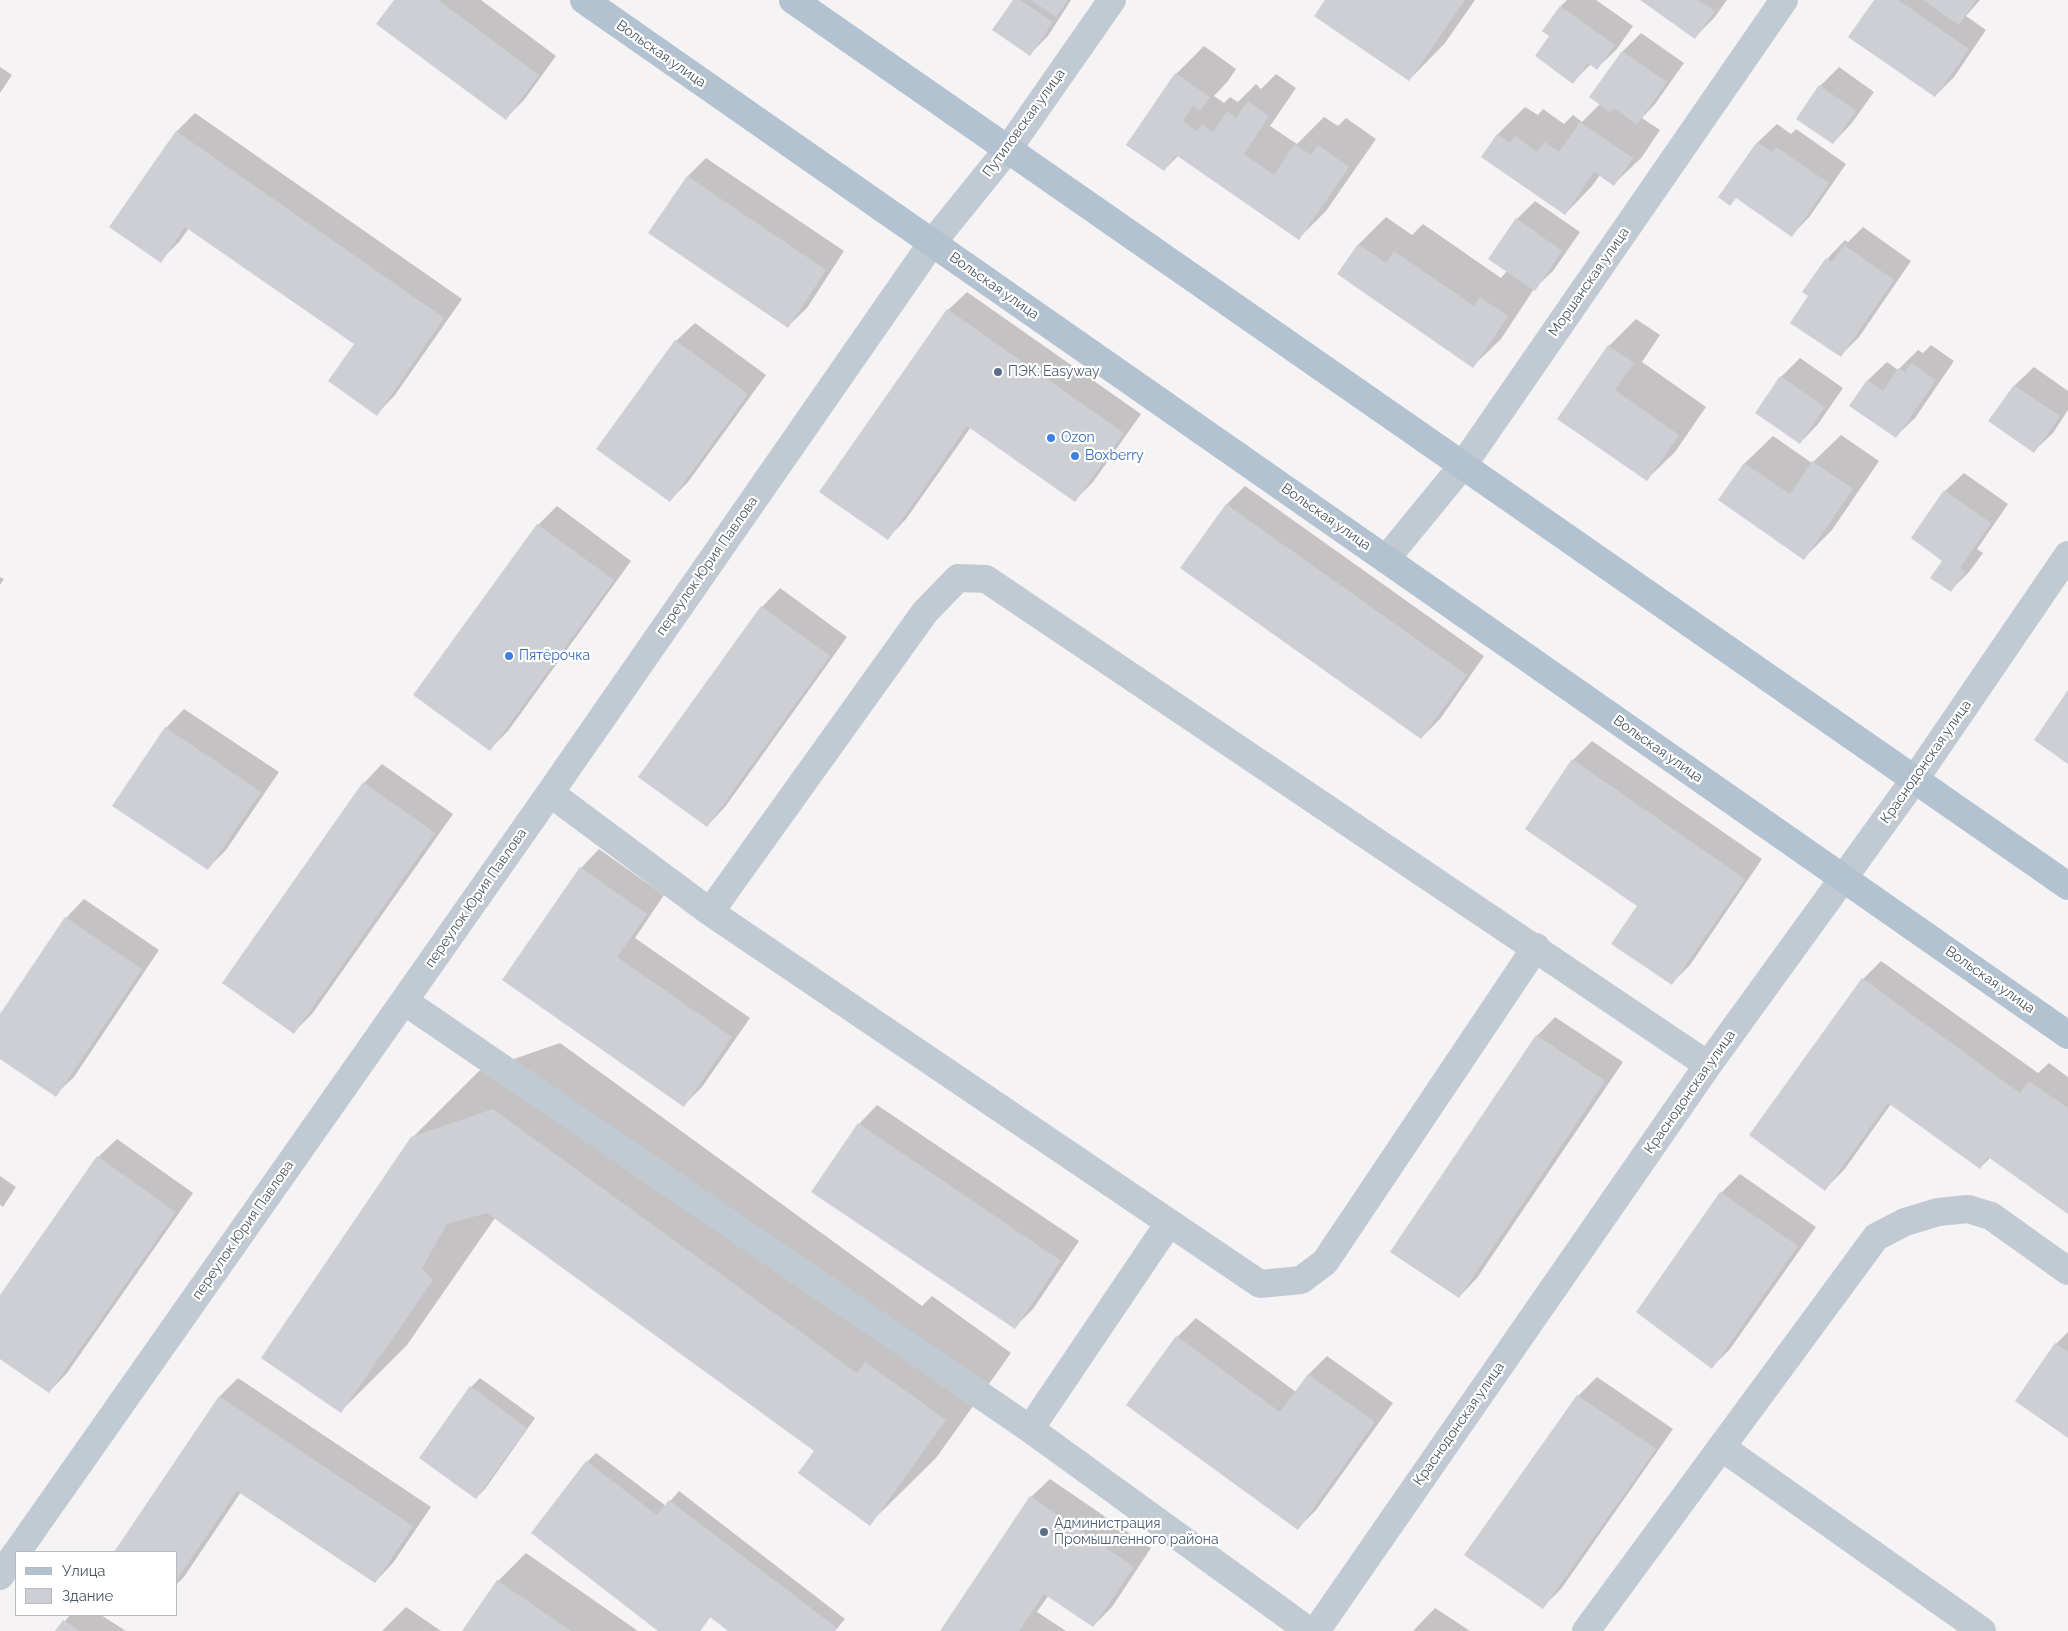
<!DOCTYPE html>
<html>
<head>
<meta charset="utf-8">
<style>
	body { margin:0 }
	#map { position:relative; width:2068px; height:1631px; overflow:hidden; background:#f5f3f3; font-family:Raleway,sans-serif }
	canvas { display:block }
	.legend { position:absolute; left:15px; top:1551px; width:162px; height:65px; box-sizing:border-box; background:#fff; border:1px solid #b7bbc0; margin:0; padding:6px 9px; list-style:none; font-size:15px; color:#4a5661 }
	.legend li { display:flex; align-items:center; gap:10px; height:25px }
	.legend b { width:25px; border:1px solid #b7bbc0 }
</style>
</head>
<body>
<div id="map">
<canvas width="2068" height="1631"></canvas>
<ul class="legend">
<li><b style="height:6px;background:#b3c2d1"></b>Улица</li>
<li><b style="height:14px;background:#cdcfd5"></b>Здание</li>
</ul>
</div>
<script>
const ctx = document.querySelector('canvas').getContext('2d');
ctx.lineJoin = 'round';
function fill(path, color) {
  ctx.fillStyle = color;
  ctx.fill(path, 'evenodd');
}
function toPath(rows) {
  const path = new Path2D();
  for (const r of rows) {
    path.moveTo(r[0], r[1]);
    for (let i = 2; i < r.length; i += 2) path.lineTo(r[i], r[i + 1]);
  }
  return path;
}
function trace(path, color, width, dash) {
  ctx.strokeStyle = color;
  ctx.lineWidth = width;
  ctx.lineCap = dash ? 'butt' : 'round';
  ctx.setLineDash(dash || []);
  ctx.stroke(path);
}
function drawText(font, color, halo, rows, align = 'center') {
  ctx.font = font + ' Raleway,sans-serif';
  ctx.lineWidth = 4.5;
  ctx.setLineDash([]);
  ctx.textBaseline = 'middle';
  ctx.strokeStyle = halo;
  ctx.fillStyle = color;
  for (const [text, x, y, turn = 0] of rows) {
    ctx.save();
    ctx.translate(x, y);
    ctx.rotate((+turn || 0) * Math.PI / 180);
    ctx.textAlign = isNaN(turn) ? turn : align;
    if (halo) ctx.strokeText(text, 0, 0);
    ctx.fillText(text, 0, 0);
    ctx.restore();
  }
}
const shadow = toPath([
	[395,0,481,0,556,56,524,100,506,118],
	[1014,0,1071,0,1048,36,1030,54],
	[1326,0,1475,0,1445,43,1409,80],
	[1567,0,1596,0,1633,26,1616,50,1597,68,1591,64,1573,82,1550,35,1561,6],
	[1642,0,1727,0,1714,18,1695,37],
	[1875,0,1980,0,1966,16,1986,30,1954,77,1935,96],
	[1641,33,1684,63,1655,104,1642,118,1660,130,1642,157,1614,184,1600,175,1592,186,1565,214,1483,157,1498,134,1525,107,1538,115,1543,109,1564,124,1573,115,1582,122,1600,104,1590,97,1623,51],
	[1204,46,1236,69,1228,81,1214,96,1224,103,1230,97,1238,102,1256,84,1261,89,1276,74,1296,88,1270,126,1297,144,1324,117,1338,126,1346,118,1376,139,1326,211,1298,239,1178,156,1164,170,1127,144,1176,74],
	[0,67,12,75,0,93],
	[1839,67,1874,92,1851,124,1833,143,1820,86],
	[195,113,462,299,395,395,377,414,355,344,189,228,179,242,160,261,176,132],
	[1777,124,1791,134,1796,129,1846,164,1810,216,1792,235,1737,197,1730,204,1720,197,1758,142],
	[706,158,844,251,807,308,788,326,688,176],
	[1535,201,1580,232,1553,271,1534,289,1501,339,1473,366,1339,273,1359,244,1386,217,1412,235,1423,224,1501,278,1507,271,1517,219],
	[1863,227,1911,261,1859,337,1840,356,1810,296,1827,259,1845,240,1848,242],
	[967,292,1141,414,1093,482,1075,500,971,427,906,519,888,538,948,310],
	[1636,319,1660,335,1642,362,1706,407,1675,452,1647,479,1559,419,1609,346],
	[695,323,766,375,688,482,669,501,676,341],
	[1931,345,1954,361,1915,418,1896,436,1851,405,1868,380,1887,362,1898,370,1918,350,1923,353],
	[1800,358,1843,388,1818,424,1800,443,1757,413,1781,377],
	[2034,367,2068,391,2068,410,2053,433,2034,451,1990,421,2015,385],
	[1841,435,1879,461,1832,530,1804,558,1720,500,1745,463,1773,436,1812,463],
	[1964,473,2008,504,1977,549,1983,553,1969,572,1951,590,1944,560,1945,491],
	[1245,486,1484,656,1440,719,1421,738,1226,505],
	[557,506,631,561,508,731,490,749,415,694,538,525],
	[0,577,4,579,0,585],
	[780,588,847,637,725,807,707,826,762,607],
	[184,709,279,772,226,850,207,869,113,805,166,728],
	[1592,741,1762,859,1690,965,1672,983,1573,760],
	[382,764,453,814,312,1014,294,1032,364,783],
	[599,849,664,895,635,938,750,1018,702,1087,684,1105,503,980,581,868],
	[84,899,159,950,74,1077,55,1095,0,1058,0,1016,66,918],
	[1881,961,2038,1073,2049,1063,2068,1077,2068,1212,1991,1157,1980,1168,1891,1104,1844,1170,1825,1189,1863,979],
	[1555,1017,1623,1062,1477,1278,1459,1297,1392,1251,1537,1036],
	[560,1043,922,1306,932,1296,1011,1353,936,1458,869,1524,816,1451,495,1218,407,1345,341,1411,412,1138,479,1071],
	[877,1105,1079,1241,1033,1309,1014,1328,859,1124],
	[117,1139,193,1193,67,1373,49,1392,0,1358,0,1298,98,1157],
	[1740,1174,1816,1227,1730,1349,1712,1367,1637,1312,1721,1193],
	[0,1176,16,1187,3,1207,0,1205],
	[1196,1318,1296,1392,1309,1374,1327,1356,1393,1403,1316,1510,1298,1528,1177,1337],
	[2068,1332,2068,1436,2056,1344],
	[1597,1377,1673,1429,1561,1589,1542,1608,1466,1555,1578,1396],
	[238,1378,431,1507,393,1563,375,1582,241,1492,184,1577,176,1585,176,1552,115,1552,220,1396],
	[480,1378,535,1418,485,1489,476,1498,471,1387],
	[596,1453,666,1506,679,1491,845,1619,835,1631,731,1631,711,1616,700,1631,660,1631,587,1462],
	[1050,1479,1151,1548,1112,1607,1093,1626,1048,1596,1037,1612,1066,1631,941,1631,1031,1497],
	[526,1553,638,1631,463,1631,498,1581],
	[406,1607,441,1631,382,1631],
	[1435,1608,1470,1631,1413,1631],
	[70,1615,101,1615,126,1631,57,1631]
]);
const building = toPath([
	[394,0,438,0,539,75,506,120,376,24],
	[1013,0,1020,0,1053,22,1030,56,992,30],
	[1031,0,1068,0,1056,17],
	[1325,0,1465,0,1409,81,1314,16],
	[1640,0,1698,0,1715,11,1695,39],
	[1874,0,1898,0,1969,49,1935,97,1848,37],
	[1923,0,1976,0,1959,25],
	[1560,6,1615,45,1597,70,1588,63,1573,84,1535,56,1549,36,1542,31],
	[1622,51,1667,82,1637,125,1614,108,1610,112,1589,97],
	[1175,73,1210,97,1200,111,1193,106,1183,121,1197,131,1202,124,1213,132,1227,111,1236,118,1248,101,1269,116,1244,154,1274,175,1295,144,1311,155,1318,145,1349,167,1299,240,1176,155,1164,171,1126,145],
	[1819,85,1856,111,1833,144,1796,119],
	[1580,122,1633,158,1614,186,1594,172,1565,215,1481,157,1497,134,1510,143,1515,136,1537,152,1544,142,1559,152],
	[176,131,444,318,377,416,328,381,354,344,185,227,161,263,109,227],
	[1757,142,1772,152,1776,147,1829,183,1792,237,1736,198,1730,206,1718,197],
	[687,176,826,270,788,328,648,233],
	[1516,218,1562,251,1535,291,1488,259],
	[1358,244,1386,263,1394,251,1474,306,1480,297,1508,316,1473,368,1337,274],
	[1844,245,1894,280,1841,357,1790,323,1808,296,1802,292,1826,258,1832,262],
	[947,309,1124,433,1075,502,967,426,888,540,819,492],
	[675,340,748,394,670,502,596,449],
	[1608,345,1634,363,1615,390,1679,435,1647,481,1557,419],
	[1911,363,1936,380,1896,438,1849,406,1867,380,1883,391,1898,368,1905,372],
	[1780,376,1825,407,1800,444,1755,413],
	[2014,385,2060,416,2034,453,1988,421],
	[1812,461,1853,489,1804,560,1718,500,1744,463,1790,494],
	[1944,490,1991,523,1960,568,1965,572,1951,592,1930,578,1942,561,1911,538],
	[1226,504,1467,675,1421,739,1180,568],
	[537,524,614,580,490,751,413,695],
	[761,606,830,656,707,827,638,777],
	[2068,690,2068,764,2034,740],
	[165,727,261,792,208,870,112,806],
	[1572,759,1745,879,1672,985,1611,944,1637,906,1525,829],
	[363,782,435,833,294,1034,222,983],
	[580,867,647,914,617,957,732,1037,684,1107,502,980],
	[65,917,142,969,56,1097,0,1059,0,1014],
	[1862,978,2020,1093,2029,1081,2068,1108,2068,1214,1988,1157,1980,1169,1888,1103,1825,1191,1749,1135],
	[1536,1035,1605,1081,1459,1298,1390,1252],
	[493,1109,857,1373,865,1362,946,1420,870,1526,798,1473,814,1451,487,1213,447,1224,422,1268,433,1280,341,1413,261,1358,411,1137],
	[858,1123,1061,1261,1015,1329,811,1192],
	[97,1156,176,1212,49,1393,0,1359,0,1295],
	[1720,1192,1798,1246,1712,1369,1636,1312],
	[1176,1336,1280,1412,1308,1374,1375,1422,1298,1530,1126,1405],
	[2055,1343,2068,1352,2068,1438,2015,1401],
	[470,1386,527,1428,476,1499,419,1458],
	[1577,1395,1656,1449,1543,1609,1464,1555],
	[219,1396,413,1526,375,1583,237,1491,176,1581,176,1552,114,1552],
	[586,1461,657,1515,669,1500,837,1628,835,1631,728,1631,710,1617,699,1631,658,1631,531,1533],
	[1030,1496,1134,1567,1093,1627,1044,1594,1019,1631,940,1631],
	[497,1580,571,1631,462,1631],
	[63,1620,80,1631,55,1631]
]);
const minor = toPath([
	[1386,559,1463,465,1784,0],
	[550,793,710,912,1260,1284,1301,1280,1325,1262,1536,947],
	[710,912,925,612,958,578,986,579,1708,1065],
	[404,1001,1030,1429,1309,1631],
	[1030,1429,1169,1223],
	[1721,1447,1982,1631],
	[17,1552,550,793,932,243,1008,149,1112,0],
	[0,1576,16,1553],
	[1316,1631,1708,1065,1915,779,2068,555],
	[1586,1631,1876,1237,1905,1222,1938,1212,1968,1209,1991,1216,2068,1271]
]);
const major = toPath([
	[584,0,2068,1035],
	[793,0,2068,886]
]);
const markers = [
	[998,372,5,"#5c6f8a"],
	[1051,438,5,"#3f7fe0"],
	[1075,456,5,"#3f7fe0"],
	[509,656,5,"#3f7fe0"],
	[1044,1532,5,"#5c6f8a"]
];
const streetNames = [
	["Вольская улица",661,54,35],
	["Путиловская улица",1024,123,-54],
	["Моршанская улица",1589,282,-55],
	["Вольская улица",994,286,35],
	["Вольская улица",1326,517,35],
	["переулок Юрия Павлова",707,566,-55],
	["Вольская улица",1658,749,35],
	["Краснодонская улица",1926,762,-55],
	["переулок Юрия Павлова",476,898,-55],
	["Вольская улица",1990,980,35],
	["Краснодонская улица",1690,1092,-55],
	["переулок Юрия Павлова",243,1230,-55],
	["Краснодонская улица",1459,1424,-55]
];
const serviceNames = [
	["ПЭК: Easyway",1008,372],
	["Администрация",1054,1524],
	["Промышленного района",1054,1540]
];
const shopNames = [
	["Ozon",1061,438],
	["Boxberry",1085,456],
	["Пятёрочка",519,656]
];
fill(shadow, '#0003');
fill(building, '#cdcfd5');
trace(minor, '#c1cad2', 28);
trace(major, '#b3c2d1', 28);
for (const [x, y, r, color] of markers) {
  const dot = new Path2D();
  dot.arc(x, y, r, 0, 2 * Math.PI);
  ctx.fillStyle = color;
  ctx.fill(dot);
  trace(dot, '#fff', 2);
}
drawText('14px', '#4a5661', '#fff', streetNames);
drawText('14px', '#4e5e75', '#fff', serviceNames, 'left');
drawText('14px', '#366cbe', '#fff', shopNames, 'left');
</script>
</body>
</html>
